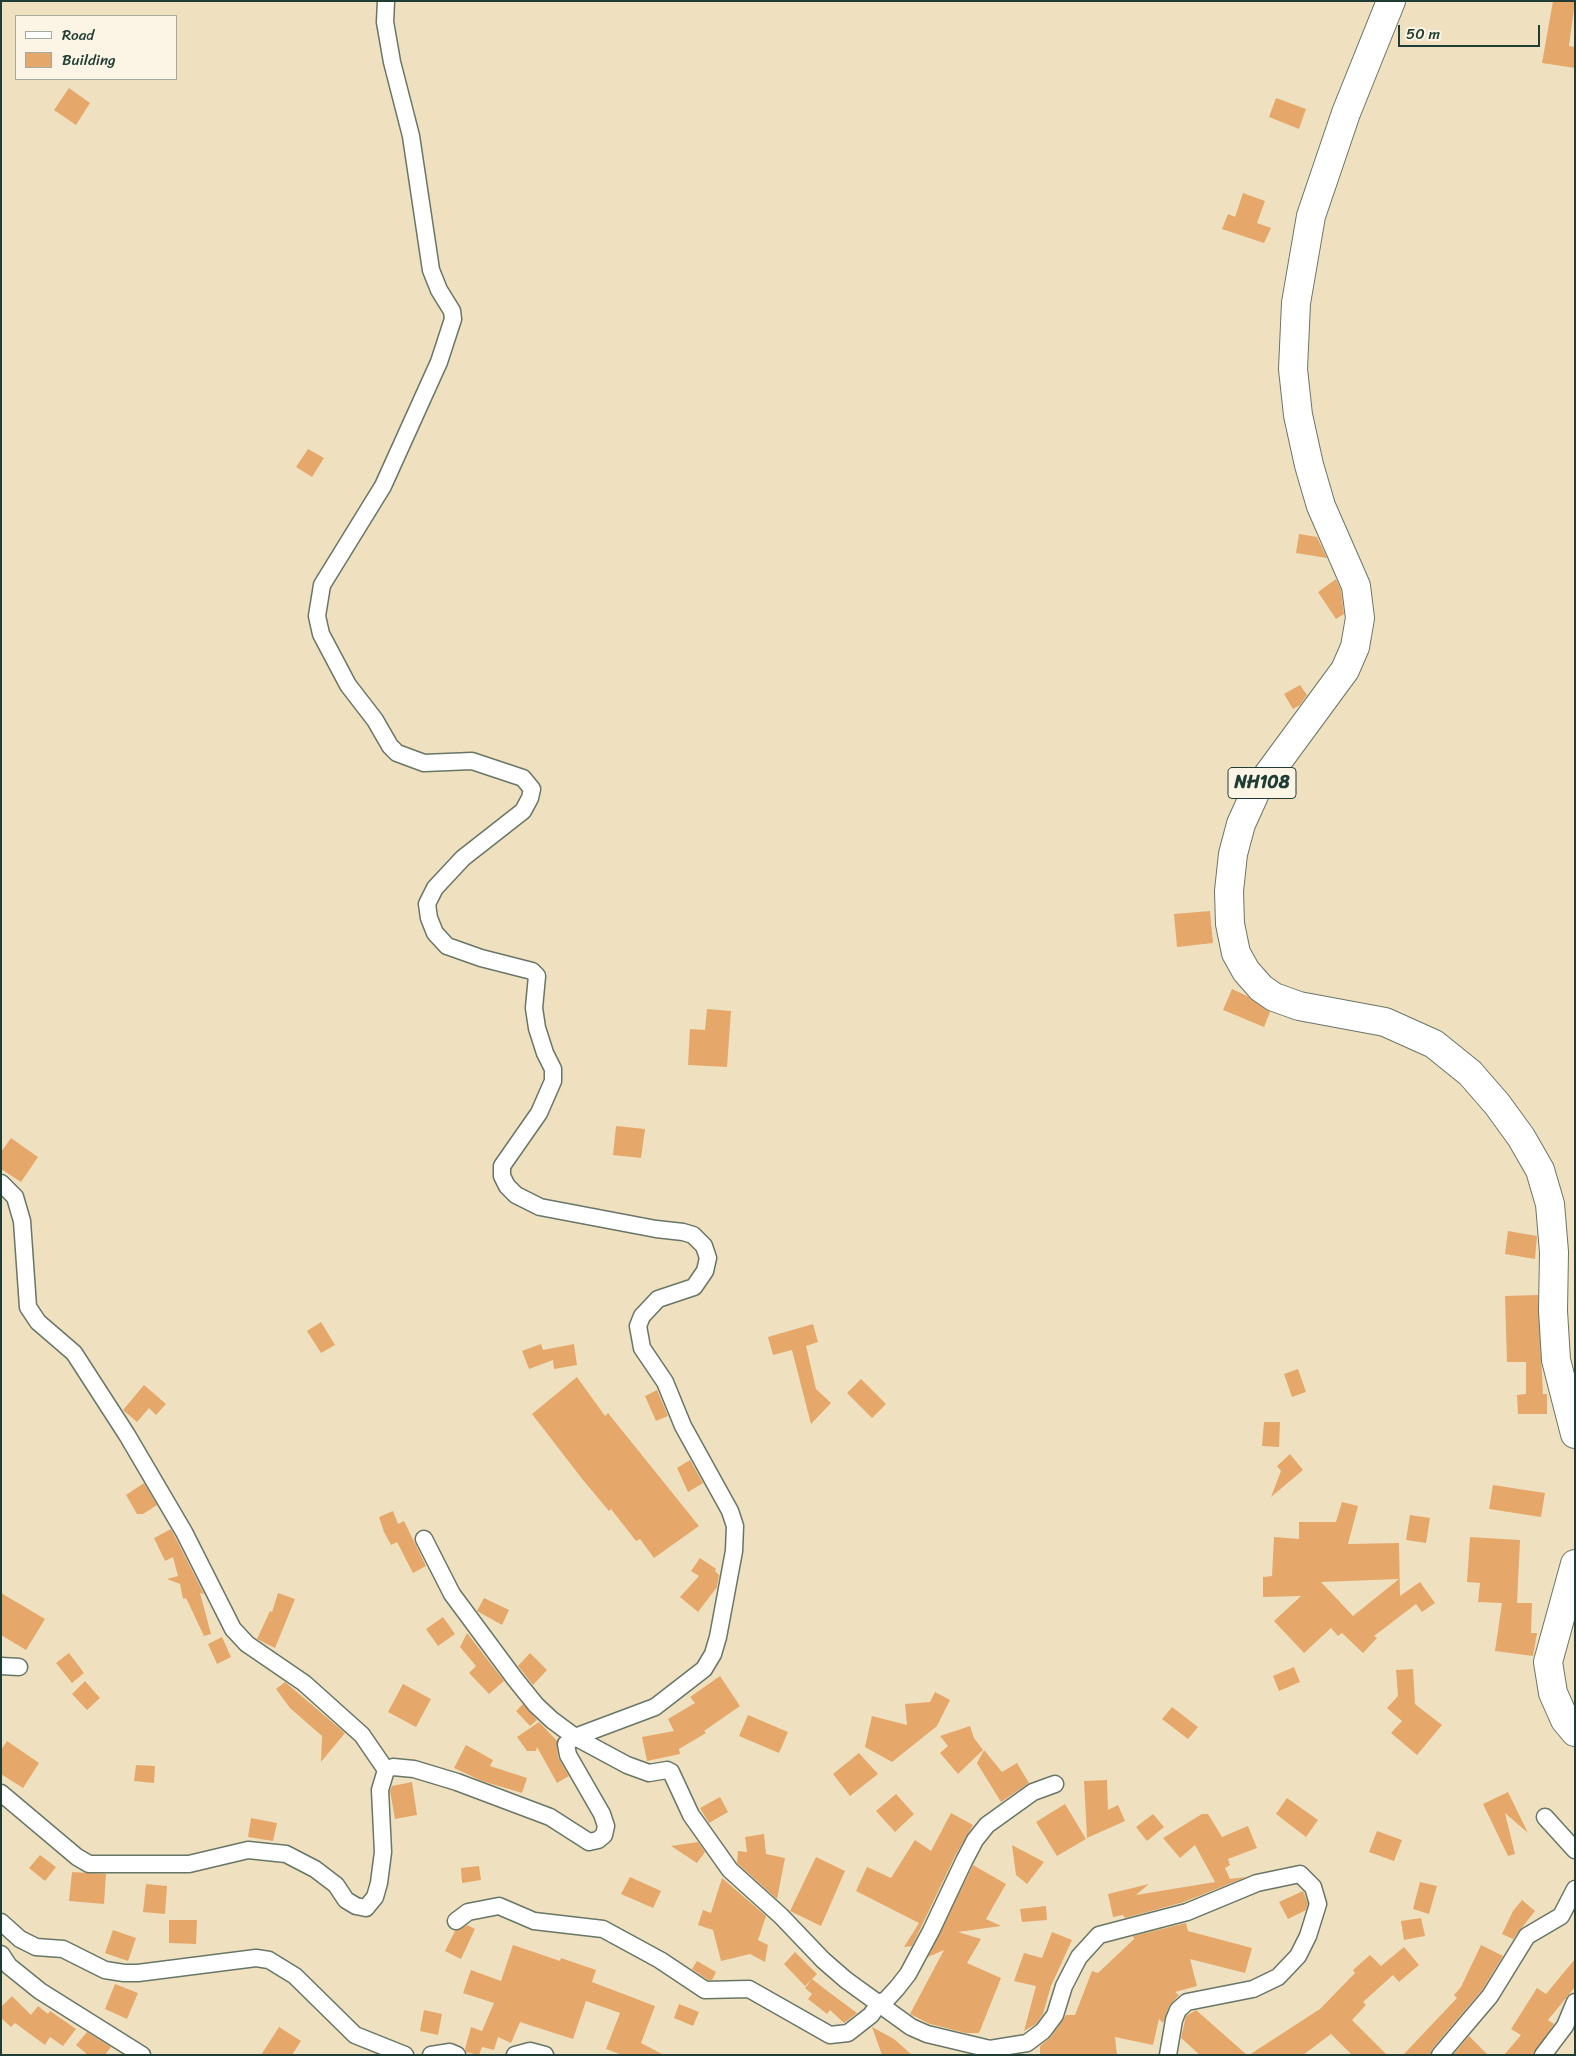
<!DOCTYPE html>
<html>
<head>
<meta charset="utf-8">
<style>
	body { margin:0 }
	#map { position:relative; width:1576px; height:2056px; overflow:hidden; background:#efe1c0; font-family:Sriracha,sans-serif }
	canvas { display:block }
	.frame { position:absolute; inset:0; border:2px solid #1f3d34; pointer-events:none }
	.legend { position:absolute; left:15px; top:15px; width:162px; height:65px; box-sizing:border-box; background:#fcf5e5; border:1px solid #a4ab9e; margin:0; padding:6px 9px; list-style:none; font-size:15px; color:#1f3d34 }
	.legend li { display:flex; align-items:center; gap:10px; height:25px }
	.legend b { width:25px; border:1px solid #a4ab9e }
	.scale { position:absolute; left:1398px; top:25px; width:142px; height:22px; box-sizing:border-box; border:2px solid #1f3d34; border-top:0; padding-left:6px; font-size:15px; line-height:18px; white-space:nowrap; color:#1f3d34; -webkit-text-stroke:4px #fcf5e5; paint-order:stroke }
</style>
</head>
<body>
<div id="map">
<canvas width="1576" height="2056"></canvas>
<div class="frame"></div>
<ul class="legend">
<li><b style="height:6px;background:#fff"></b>Road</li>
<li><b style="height:14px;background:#e5a86a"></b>Building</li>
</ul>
<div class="scale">50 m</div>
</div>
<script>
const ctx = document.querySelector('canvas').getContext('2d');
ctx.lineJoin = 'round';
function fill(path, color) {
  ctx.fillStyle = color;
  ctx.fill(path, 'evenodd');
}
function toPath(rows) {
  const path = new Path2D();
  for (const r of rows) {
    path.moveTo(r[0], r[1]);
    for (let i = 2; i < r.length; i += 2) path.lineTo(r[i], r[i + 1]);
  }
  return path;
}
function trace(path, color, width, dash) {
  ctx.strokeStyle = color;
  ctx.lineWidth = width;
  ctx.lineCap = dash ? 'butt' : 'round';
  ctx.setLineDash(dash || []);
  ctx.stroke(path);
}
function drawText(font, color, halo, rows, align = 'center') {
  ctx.font = font + ' Sriracha,sans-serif';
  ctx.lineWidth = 5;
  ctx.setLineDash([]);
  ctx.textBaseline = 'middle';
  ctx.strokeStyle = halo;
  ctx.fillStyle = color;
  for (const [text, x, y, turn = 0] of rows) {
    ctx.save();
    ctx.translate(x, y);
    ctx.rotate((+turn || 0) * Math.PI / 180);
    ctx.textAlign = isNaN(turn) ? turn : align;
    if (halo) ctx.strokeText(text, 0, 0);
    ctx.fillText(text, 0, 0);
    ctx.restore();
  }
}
const building = toPath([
	[1553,1,1575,1,1569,46,1575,47,1575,68,1542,63],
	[69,88,90,103,76,125,54,110],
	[1276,98,1306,109,1299,129,1269,117],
	[1243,193,1265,201,1257,223,1271,228,1264,243,1222,229,1228,214,1235,217],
	[308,449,324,458,312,477,296,467],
	[1299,534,1317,537,1327,558,1296,553],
	[1336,579,1341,590,1344,614,1336,619,1318,592],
	[1300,685,1307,695,1300,705,1293,709,1284,694],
	[1210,911,1213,943,1177,947,1174,914],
	[1232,989,1247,996,1270,1012,1264,1027,1223,1010],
	[707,1009,731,1011,727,1067,688,1065,690,1029,705,1030],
	[616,1126,645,1129,641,1158,613,1155],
	[11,1138,38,1157,21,1182,1,1169,1,1152],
	[1508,1231,1537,1236,1535,1259,1505,1254],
	[1538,1295,1543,1394,1547,1394,1547,1414,1518,1414,1517,1395,1526,1394,1526,1362,1507,1362,1505,1296],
	[321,1322,335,1345,321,1353,307,1331],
	[813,1324,818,1342,806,1346,816,1389,831,1403,811,1424,792,1350,773,1355,768,1337],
	[541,1344,543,1350,574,1344,577,1365,554,1369,553,1360,529,1369,522,1351],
	[1298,1369,1306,1392,1292,1397,1284,1374],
	[577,1377,605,1416,608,1413,699,1526,654,1558,640,1539,636,1541,611,1509,609,1511,583,1480,532,1414],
	[861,1379,886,1404,872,1418,847,1393],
	[144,1385,166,1404,156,1415,149,1408,137,1422,123,1410],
	[657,1390,668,1416,656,1421,645,1396],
	[1264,1422,1280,1422,1279,1447,1262,1446],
	[1290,1454,1303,1470,1271,1497,1281,1471,1277,1466],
	[690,1460,703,1483,688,1492,677,1468],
	[144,1483,157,1505,143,1514,137,1514,126,1495],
	[1493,1485,1545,1493,1541,1517,1489,1509],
	[1342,1502,1358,1506,1348,1544,1399,1543,1400,1596,1420,1582,1435,1603,1422,1612,1416,1604,1374,1636,1377,1638,1363,1653,1342,1633,1338,1636,1331,1628,1304,1653,1274,1621,1301,1596,1263,1597,1263,1577,1272,1576,1274,1537,1299,1539,1299,1522,1336,1522],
	[1399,1579,1353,1616,1321,1582],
	[393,1511,398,1524,404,1521,426,1566,413,1573,397,1542,391,1545,384,1532,379,1517],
	[1410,1515,1430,1518,1426,1543,1406,1540],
	[171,1529,204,1594,200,1593,211,1634,204,1636,186,1598,183,1599,180,1584,167,1579,178,1576,173,1557,165,1561,154,1538],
	[1470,1537,1520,1540,1517,1603,1532,1603,1531,1633,1537,1633,1533,1656,1495,1651,1502,1603,1478,1602,1480,1583,1467,1582],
	[700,1558,716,1569,715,1571,719,1575,717,1587,698,1612,680,1597,699,1576,691,1571],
	[1,1593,45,1619,26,1650,1,1635],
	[278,1593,295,1599,275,1648,257,1639,270,1611,272,1612],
	[484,1598,509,1610,502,1625,477,1611],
	[443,1617,455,1634,438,1646,426,1629],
	[467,1633,504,1681,489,1694,469,1673,476,1666,460,1647],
	[222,1637,231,1657,217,1664,208,1644],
	[69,1653,84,1673,72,1683,56,1663],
	[530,1653,547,1670,533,1685,518,1666],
	[1294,1667,1300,1682,1279,1691,1273,1676],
	[1413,1669,1415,1704,1442,1725,1417,1755,1391,1733,1402,1721,1387,1708,1398,1696,1396,1670],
	[720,1676,740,1706,704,1731,706,1733,679,1749,680,1754,647,1761,642,1737,674,1731,668,1719,695,1703,690,1697],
	[85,1681,100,1698,87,1710,72,1694],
	[285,1682,345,1733,321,1762,322,1736,290,1708,276,1689],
	[403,1684,431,1699,416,1727,388,1712],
	[935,1692,950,1700,937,1726,892,1762,865,1747,872,1716,907,1725,905,1704,930,1702],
	[523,1704,537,1720,530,1726,516,1711],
	[1172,1707,1198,1727,1188,1739,1162,1719],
	[748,1715,788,1732,779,1753,739,1736],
	[539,1722,557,1741,558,1757,569,1776,557,1783,537,1747,536,1751,527,1751,517,1737],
	[970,1726,974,1738,983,1750,958,1774,940,1753,948,1746,940,1736],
	[7,1741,39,1763,23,1788,1,1774,1,1750],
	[466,1745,493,1760,490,1766,527,1778,522,1793,482,1781,454,1768],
	[984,1750,1002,1772,1017,1763,1029,1783,1001,1802,977,1763],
	[859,1753,878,1774,850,1796,833,1774],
	[136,1765,155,1766,154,1783,134,1781],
	[1107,1780,1108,1810,1118,1805,1125,1821,1087,1838,1084,1781],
	[412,1782,417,1815,395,1819,390,1791,392,1786],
	[1508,1792,1528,1833,1505,1813,1515,1854,1508,1856,1483,1804],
	[896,1794,914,1814,895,1832,876,1811],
	[720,1797,728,1812,709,1823,700,1808],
	[1287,1798,1318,1820,1306,1837,1276,1814],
	[1065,1804,1086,1839,1057,1856,1036,1822],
	[951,1813,973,1825,955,1856,912,1946,904,1947,919,1923,856,1891,867,1867,891,1878,915,1840,931,1851],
	[1153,1814,1164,1827,1147,1841,1136,1827],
	[1202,1814,1208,1814,1222,1837,1248,1826,1257,1848,1228,1859,1230,1865,1225,1868,1230,1879,1246,1877,1184,1902,1125,1918,1123,1915,1113,1917,1108,1894,1149,1884,1136,1895,1215,1882,1195,1845,1180,1858,1163,1838],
	[251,1818,277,1823,273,1841,248,1837],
	[1377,1831,1402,1840,1394,1861,1369,1852],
	[764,1834,766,1854,785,1858,777,1899,737,1863,738,1851,747,1852,745,1837],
	[698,1842,705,1852,697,1863,671,1846],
	[1012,1845,1044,1862,1027,1884,1016,1875],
	[40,1855,56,1867,45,1881,29,1868],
	[816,1857,845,1871,821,1926,790,1911],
	[973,1865,1006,1884,986,1919,1001,1926,958,1932,981,1939,967,1963,1001,1978,979,2033,966,2033,930,2024,910,2014,944,1950,928,1957],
	[479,1866,481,1880,462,1883,461,1868],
	[72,1872,106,1874,104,1904,69,1901],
	[630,1877,661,1891,653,1908,621,1894],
	[722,1878,766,1916,758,1940,768,1945,765,1962,750,1954,721,1961,713,1930,698,1925,703,1910,711,1913],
	[1420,1882,1437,1886,1429,1914,1413,1909],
	[146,1884,167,1886,165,1914,143,1912],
	[1303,1891,1308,1904,1306,1910,1288,1919,1279,1902],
	[1522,1900,1535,1911,1513,1939,1502,1934,1513,1911],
	[1046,1906,1047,1920,1022,1922,1020,1909],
	[1421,1918,1425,1936,1404,1940,1401,1921],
	[169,1920,197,1920,196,1944,169,1943],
	[1186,1923,1188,1931,1252,1948,1245,1973,1190,1959,1197,1986,1175,1992,1179,1995,1169,2006,1163,2023,1159,2019,1153,2045,1115,2037,1117,2055,1040,2055,1040,2046,1051,2037,1066,2015,1075,2015,1092,1971,1098,1973,1134,1939,1133,1936],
	[467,1925,475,1929,461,1959,445,1951,455,1931],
	[113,1930,136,1938,128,1961,105,1953],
	[1052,1932,1072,1940,1051,1986,1043,2014,1036,2024,1024,2031,1036,1986,1014,1981,1024,1953,1042,1958],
	[513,1945,560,1961,561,1958,596,1970,592,1982,655,2006,641,2043,664,2055,622,2055,606,2049,620,2013,586,2001,573,2039,520,2022,511,2043,498,2037,494,2050,482,2047,479,2055,466,2052,465,2049,471,2027,482,2031,494,2003,463,1993,471,1970,501,1981],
	[1481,1945,1503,1956,1482,1990,1432,2049,1430,2055,1403,2055,1457,1998,1454,1995,1461,1987],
	[1404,1947,1419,1965,1399,1982,1393,1975,1363,2002,1366,2005,1352,2020,1387,2055,1352,2055,1331,2034,1303,2055,1249,2055,1320,2009,1355,1973,1353,1970,1370,1955,1381,1966],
	[795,1952,817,1974,805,1986,784,1964],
	[1575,1959,1575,1987,1548,2020,1554,2024,1533,2055,1504,2055,1521,2035,1511,2029,1537,1988,1546,1994],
	[697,1961,716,1972,712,1980,708,1980,692,1969],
	[812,1979,830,1993,857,2013,844,2023,830,2010,827,2014,808,1999,812,1994,805,1988],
	[115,1984,138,1993,127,2019,105,2009],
	[12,1996,31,2015,38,2006,48,2014,50,2011,76,2029,63,2046,50,2037,45,2045,15,2023,11,2027,1,2018,1,2007],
	[679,2004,699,2012,693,2026,674,2018],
	[424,2010,442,2014,438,2035,420,2031],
	[1196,2010,1247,2055,1200,2055,1181,2038,1186,2016],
	[279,2027,301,2041,292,2055,261,2055],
	[872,2027,894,2039,912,2055,882,2055],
	[87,2032,111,2047,105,2055,88,2055,76,2045],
	[1469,2036,1488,2055,1453,2055]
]);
const street = toPath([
	[1,1183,15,1197,22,1221,28,1307,38,1322,74,1353,127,1435,184,1532,233,1629,247,1644,304,1683,362,1735,386,1770],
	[424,1539,452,1594,515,1679,536,1705,552,1720,575,1737,627,1765,649,1773,667,1770,671,1772,691,1815,730,1870,781,1916,823,1960,846,1980,911,2027,927,2034,990,2049,1001,2055],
	[1,1666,19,1667],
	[1,1793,77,1857,89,1864,189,1864,248,1850,286,1854,315,1869,336,1885,346,1900,356,1906,366,1908,375,1897,379,1883,383,1852,380,1790,386,1770,393,1767,414,1769,457,1782,550,1817,589,1842,598,1840,604,1835,606,1826,602,1814,568,1755,566,1744,575,1737,655,1707,704,1669,713,1654,718,1637,734,1551,735,1526,730,1511,683,1426,665,1382,642,1348,638,1326,642,1316,658,1299,694,1287,705,1271,708,1258,704,1246,693,1235,683,1232,656,1229,540,1207,516,1195,507,1186,502,1176,502,1166,539,1113,553,1081,553,1069,545,1053,537,1028,534,1008,537,976,532,971,481,958,447,946,435,933,429,918,427,904,435,888,463,858,523,811,530,798,532,789,523,778,472,761,424,763,397,753,390,746,375,720,348,685,321,634,317,616,322,585,383,486,439,362,453,319,452,311,439,290,431,270,411,136,392,62,385,22,386,1],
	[1545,1817,1575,1850],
	[456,1921,468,1912,499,1906,534,1921,603,1929,660,1960,705,1990,749,1989,830,2035,848,2033,871,2015,880,2002,886,2000,897,1988,908,1974,931,1931,964,1861,975,1840,987,1825,1033,1792,1055,1784],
	[1,1922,20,1939,36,1947,63,1949,105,1970,124,1973,138,1973,256,1958,269,1960,295,1976,355,2035,405,2055],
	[1,1954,9,1966,40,1991,142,2055],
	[990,2049,1027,2043,1043,2031,1055,2015,1064,1986,1079,1957,1099,1935,1187,1912,1257,1883,1300,1874,1313,1887,1318,1904,1308,1936,1298,1956,1278,1977,1253,1989,1187,2002,1178,2010,1174,2020,1168,2055],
	[431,2055,450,2052,457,2055],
	[515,2055,530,2051,545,2055],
	[1440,2055,1490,1996,1527,1936,1561,1916,1575,1889],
	[1543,2055,1565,2026,1575,2002]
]);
const highway = toPath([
	[1391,1,1346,113,1311,216,1296,303,1293,369,1298,415,1309,465,1321,506,1356,586,1360,618,1355,647,1345,670,1256,791,1241,824,1233,854,1229,891,1230,924,1236,953,1246,971,1261,988,1274,997,1299,1006,1385,1022,1434,1044,1470,1073,1497,1104,1521,1137,1540,1170,1550,1204,1554,1252,1553,1311,1556,1360,1575,1434],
	[1575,1564,1548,1662,1553,1693,1565,1720,1575,1732]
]);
const shields = [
	[1262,783,68]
];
const shieldNames = [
	["NH108",1262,783]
];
fill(building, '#e5a86a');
trace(street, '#687665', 19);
trace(highway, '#687665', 30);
trace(street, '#fff', 16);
trace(highway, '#fff', 28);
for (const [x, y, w] of shields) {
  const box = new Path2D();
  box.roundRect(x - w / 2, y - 15.5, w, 31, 4);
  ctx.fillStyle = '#fcf5e5';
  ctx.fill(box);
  trace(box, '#1f3d34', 1);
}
drawText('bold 18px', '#1f3d34', null, shieldNames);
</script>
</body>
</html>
